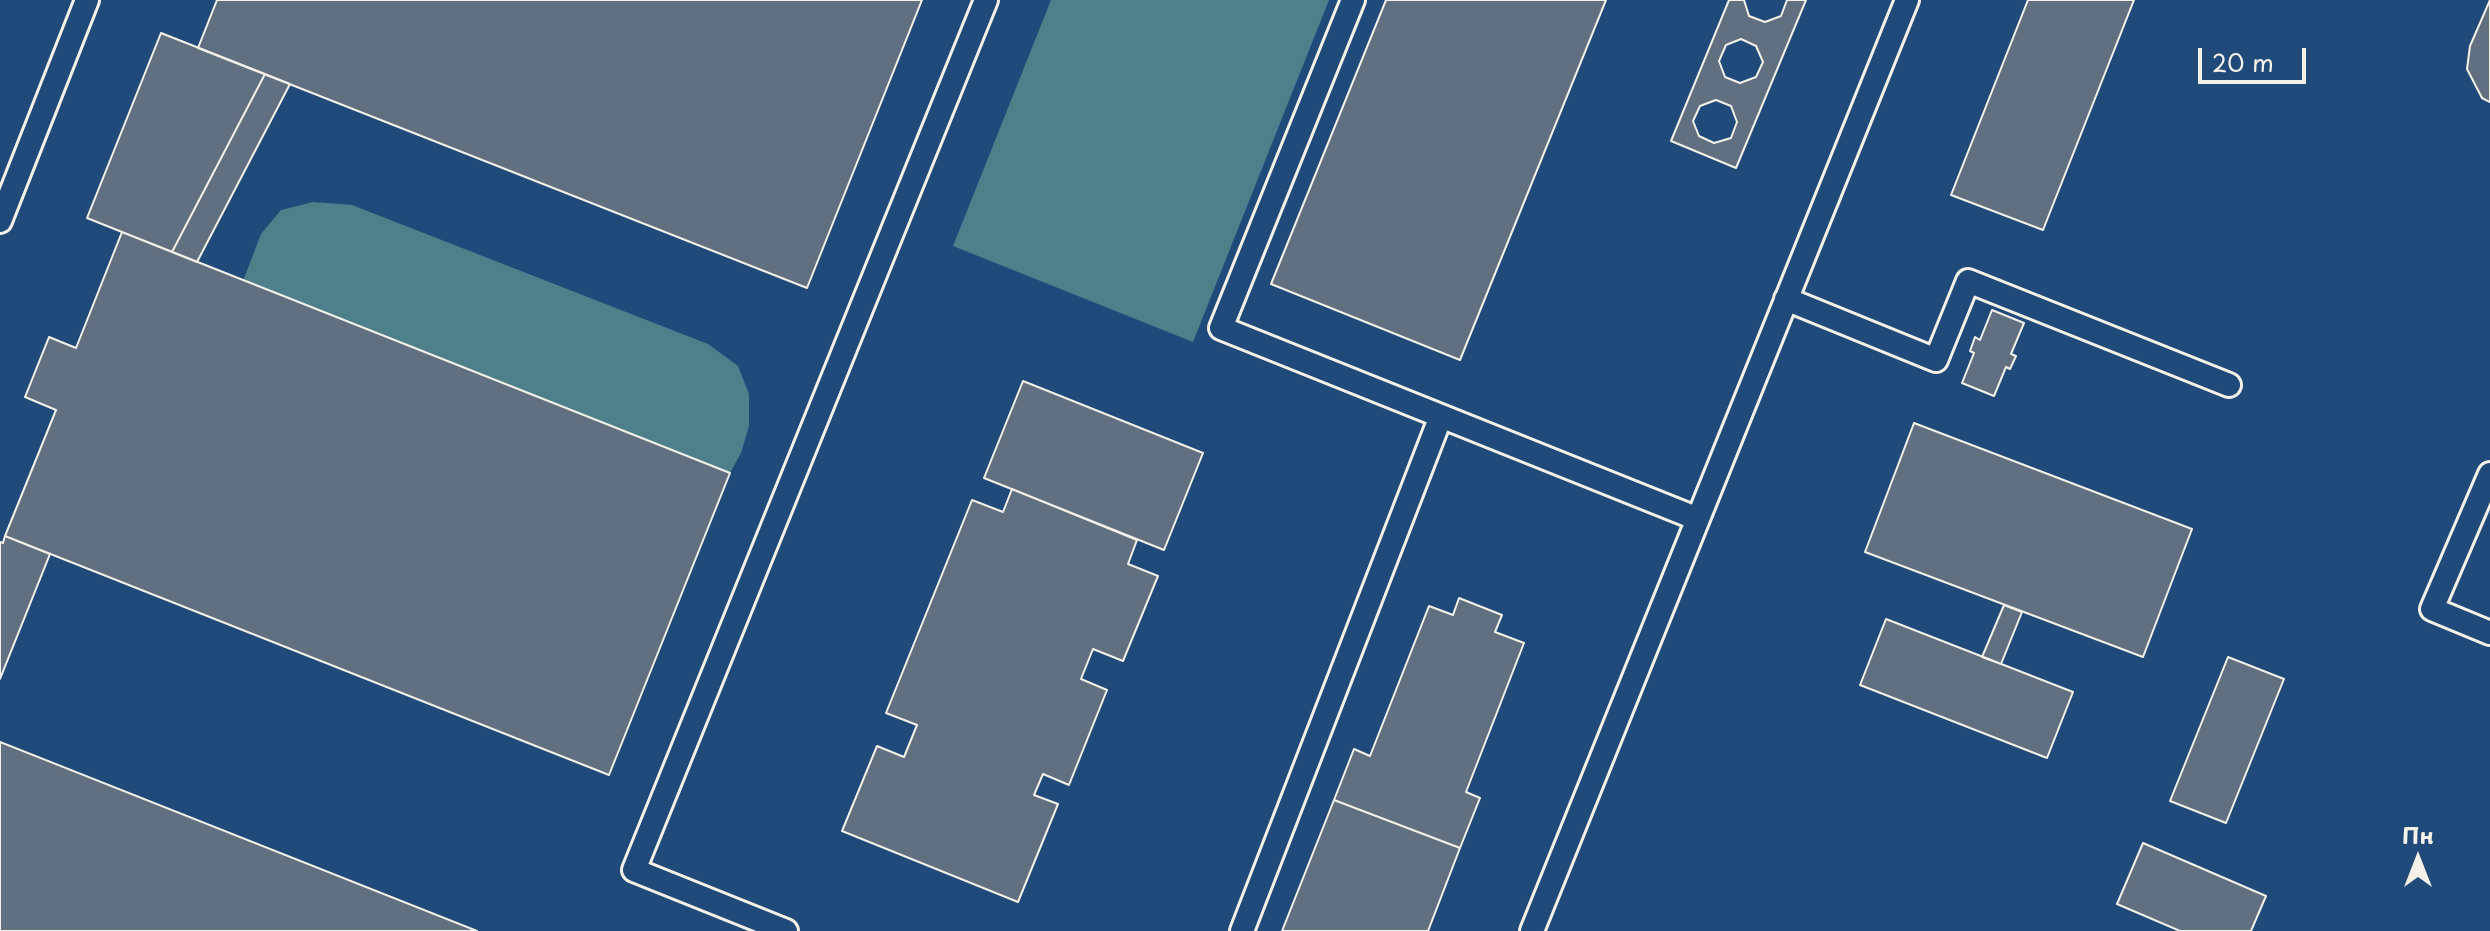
<!DOCTYPE html>
<html>
<head>
<meta charset="utf-8">
<style>
	body { margin:0 }
	#map { position:relative; width:2490px; height:931px; overflow:hidden; background:#1f4a7a; font-family:"Playpen Sans",sans-serif }
	canvas { display:block }
	.north { position:absolute; left:2378px; top:819px; width:80px; height:80px; -webkit-text-stroke:6px #1f4a7a; paint-order:stroke; rotate:0deg; font-size:22px; font-weight:700; line-height:32px; text-align:center; color:#f4f1e8 }
	.north::after { content:''; display:block; margin:auto; width:28px; height:36px; background:#f4f1e8; clip-path:polygon(50% 0,100% 100%,50% 72%,0 100%) }
	.scale { position:absolute; left:2198px; top:48px; width:108px; height:36px; box-sizing:border-box; border:4px solid #f4f1e8; border-top:0; padding-left:10px; font-size:24px; line-height:28px; white-space:nowrap; color:#f4f1e8; -webkit-text-stroke:6px #1f4a7a; paint-order:stroke }
</style>
</head>
<body>
<div id="map">
<canvas width="2490" height="931"></canvas>
<div class="north">Пн</div>
<div class="scale">20 m</div>
</div>
<script>
const ctx = document.querySelector('canvas').getContext('2d');
ctx.lineJoin = 'round';
function fill(path, color) {
  ctx.fillStyle = color;
  ctx.fill(path, 'evenodd');
}
function toPath(rows) {
  const path = new Path2D();
  for (const r of rows) {
    path.moveTo(r[0], r[1]);
    for (let i = 2; i < r.length; i += 2) path.lineTo(r[i], r[i + 1]);
  }
  return path;
}
function trace(path, color, width, dash) {
  ctx.strokeStyle = color;
  ctx.lineWidth = width;
  ctx.lineCap = dash ? 'butt' : 'round';
  ctx.setLineDash(dash || []);
  ctx.stroke(path);
}
const green = toPath([
	[1051,0,1329,0,1193,342,953,246],
	[313,202,352,205,708,344,738,366,749,394,749,426,741,453,730,473,243,281,261,234,281,210]
]);
const building = toPath([
	[217,0,922,0,807,288,198,48,217,0],
	[1386,0,1606,0,1460,360,1271,284,1386,0],
	[1729,0,1744,0,1749,16,1765,22,1781,16,1787,0,1806,0,1736,168,1671,141,1729,0],
	[1741,39,1756,46,1763,62,1756,77,1740,83,1725,77,1719,61,1726,45,1741,39],
	[1716,100,1731,106,1737,122,1731,138,1714,143,1699,136,1693,121,1700,106,1716,100],
	[2028,0,2134,0,2043,230,1951,195,2028,0],
	[2490,0,2490,102,2482,98,2467,69,2470,46,2490,0],
	[161,33,265,74,172,252,87,218,161,33],
	[265,74,290,84,197,262,172,252,265,74],
	[122,232,730,473,609,775,5,536,56,410,25,397,49,337,76,348,122,232],
	[1992,310,2024,323,2011,354,2016,356,2010,369,2006,367,1994,396,1962,383,1974,353,1970,351,1975,337,1980,340,1992,310],
	[1023,381,1203,453,1164,550,984,478,1023,381],
	[1914,423,2192,529,2143,657,1865,552,1914,423],
	[1012,489,1137,540,1128,564,1158,576,1123,661,1093,649,1081,679,1107,690,1069,785,1043,774,1034,795,1058,804,1018,902,842,831,877,746,904,757,917,725,886,713,972,500,1003,512,1012,489],
	[5,536,50,554,0,679,0,542,3,543,5,536],
	[1459,598,1502,615,1495,632,1524,643,1466,792,1480,798,1460,848,1334,800,1354,749,1370,756,1429,606,1453,615,1459,598],
	[2004,605,2022,612,2001,664,1982,657,2004,605],
	[1886,619,2073,692,2047,758,1860,685,1886,619],
	[2228,657,2284,679,2226,823,2170,801,2228,657],
	[0,742,477,931,0,931,0,742],
	[1334,800,1460,848,1428,931,1282,931,1334,800],
	[2143,843,2266,896,2251,931,2180,931,2117,904,2143,843]
]);
const lane = toPath([
	[1353,0,1221,328,1698,519],
	[0,221,87,0],
	[1786,299,1936,360,1968,281,2229,385],
	[2490,474,2432,609,2490,633],
	[786,931,634,870,986,0],
	[1242,931,1441,416],
	[1532,931,1907,0]
]);
fill(green, '#4e808c');
fill(building, '#617081');
trace(building, '#f4f1e8', 2);
trace(lane, '#f4f1e8', 28);
trace(lane, '#1f4a7a', 22);
</script>
</body>
</html>
